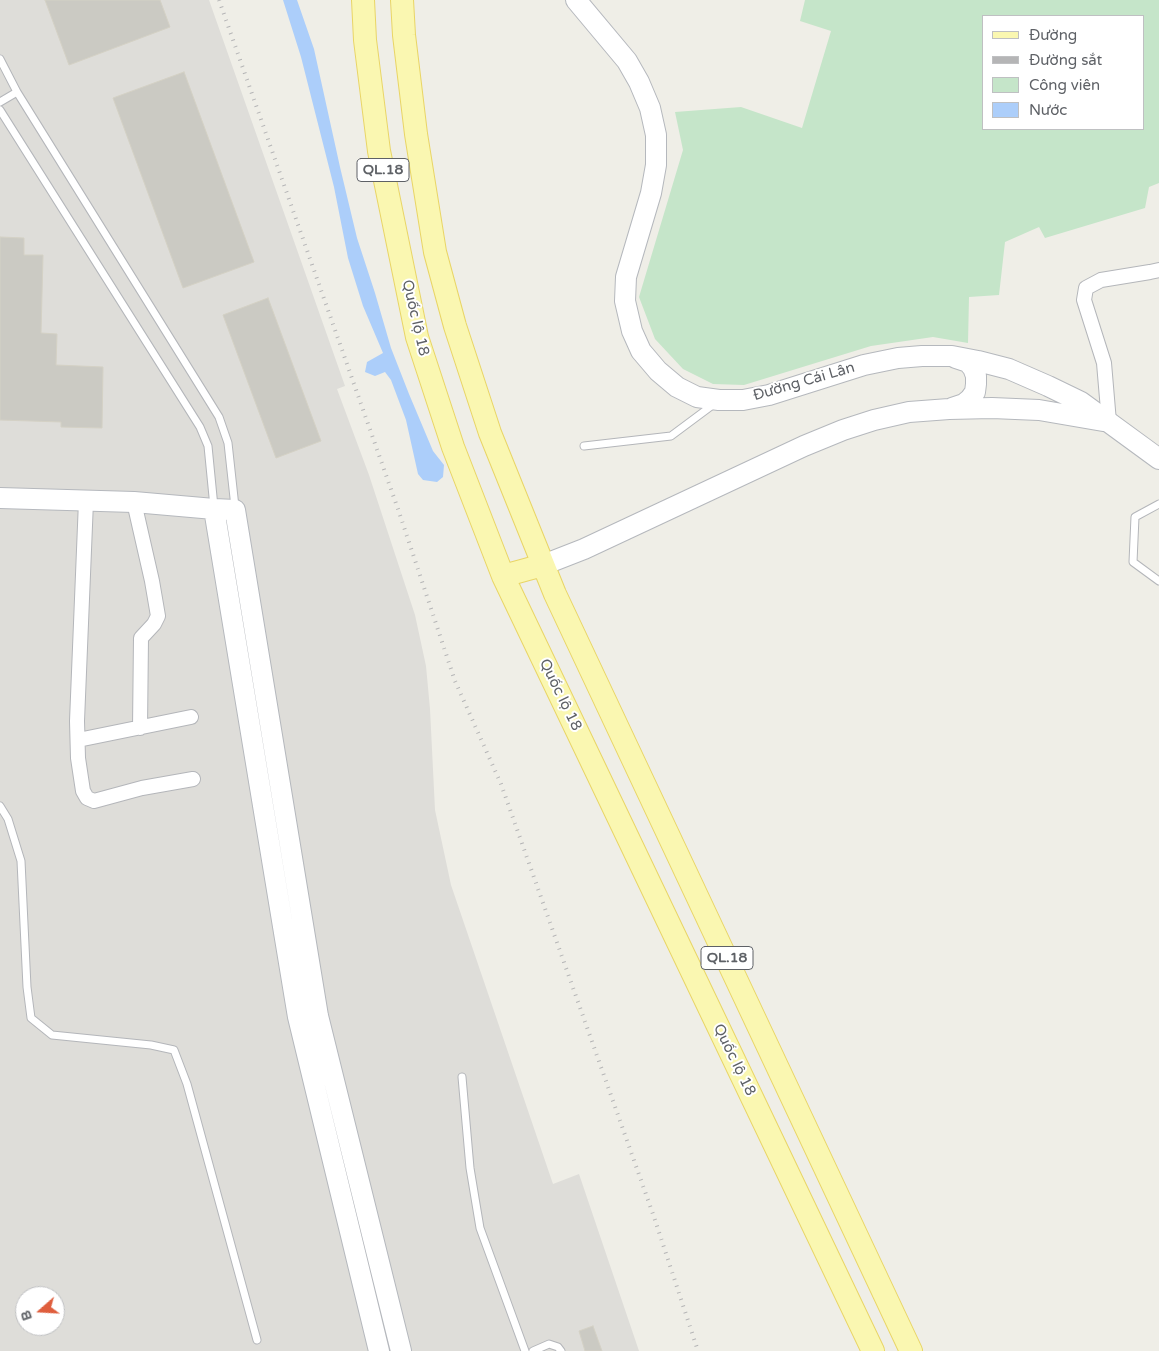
<!DOCTYPE html>
<html>
<head>
<meta charset="utf-8">
<style>
	body { margin:0 }
	#map { position:relative; width:1159px; height:1351px; overflow:hidden; background:#efeee7; font-family:"Varela Round",sans-serif }
	canvas { display:block }
	.legend { position:absolute; left:982px; top:15px; width:162px; height:115px; box-sizing:border-box; background:#fff; border:1px solid #bfc0c2; margin:0; padding:6px 9px; list-style:none; font-size:15px; color:#5e6166 }
	.legend li { display:flex; align-items:center; gap:10px; height:25px }
	.legend b { width:25px; border:1px solid #bfc0c2 }
	.north { position:absolute; left:15px; top:1286px; width:50px; height:50px; box-sizing:border-box; background:#fff; border:1px solid #bfc0c2; border-radius:50%; rotate:251deg; font-size:14px; font-weight:700; line-height:20px; text-align:center; color:#5e6166 }
	.north::after { content:''; display:block; margin:auto; width:18px; height:22px; background:#df5e3d; clip-path:polygon(50% 0,100% 100%,50% 72%,0 100%) }
</style>
</head>
<body>
<div id="map">
<canvas width="1159" height="1351"></canvas>
<ul class="legend">
<li><b style="height:6px;background:#faf7b1"></b>Đường</li>
<li><b style="height:6px;background:#b5b5b6"></b>Đường sắt</li>
<li><b style="height:14px;background:#c5e5c9"></b>Công viên</li>
<li><b style="height:14px;background:#accefa"></b>Nước</li>
</ul>
<div class="north">B</div>
</div>
<script>
const ctx = document.querySelector('canvas').getContext('2d');
ctx.lineJoin = 'round';
function fill(path, color) {
  ctx.fillStyle = color;
  ctx.fill(path, 'evenodd');
}
function toPath(rows) {
  const path = new Path2D();
  for (const r of rows) {
    path.moveTo(r[0], r[1]);
    for (let i = 2; i < r.length; i += 2) path.lineTo(r[i], r[i + 1]);
  }
  return path;
}
function trace(path, color, width, dash) {
  ctx.strokeStyle = color;
  ctx.lineWidth = width;
  ctx.lineCap = dash ? 'butt' : 'round';
  ctx.setLineDash(dash || []);
  ctx.stroke(path);
}
function drawText(font, color, halo, rows, align = 'center') {
  ctx.font = font + ' "Varela Round",sans-serif';
  ctx.lineWidth = 4;
  ctx.setLineDash([]);
  ctx.textBaseline = 'middle';
  ctx.strokeStyle = halo;
  ctx.fillStyle = color;
  for (const [text, x, y, turn = 0] of rows) {
    ctx.save();
    ctx.translate(x, y);
    ctx.rotate((+turn || 0) * Math.PI / 180);
    ctx.textAlign = isNaN(turn) ? turn : align;
    if (halo) ctx.strokeText(text, 0, 0);
    ctx.fillText(text, 0, 0);
    ctx.restore();
  }
}
const industrial = toPath([
	[0,0,209,0,345,386,337,389,369,475,415,615,426,666,430,709,435,810,451,885,553,1184,579,1174,639,1351,0,1351],
	[25,1296,55,1296,55,1326,25,1326]
]);
const green = toPath([
	[805,0,1159,0,1159,183,1149,187,1145,208,1045,238,1039,227,1005,242,999,295,969,297,968,343,933,337,871,346,744,385,713,384,683,369,655,339,639,297,683,150,675,112,741,107,802,128,831,31,800,21],
	[983,16,1143,16,1143,129,983,129]
]);
const water = toPath([
	[283,0,297,0,314,49,340,167,357,238,375,293,391,348,409,394,433,451,444,465,443,477,437,482,423,480,418,474,406,420,391,380,385,372,375,376,365,372,367,362,383,353,363,306,348,258,334,187,301,57]
]);
const building = toPath([
	[45,0,160,0,170,27,69,65,45,0],
	[184,72,254,262,183,288,113,98,184,72],
	[0,237,24,238,24,255,43,255,41,333,57,334,56,365,103,367,102,428,61,427,61,422,0,420,0,237],
	[268,298,321,441,276,458,223,315,268,298],
	[593,1326,602,1351,585,1351,579,1331,593,1326]
]);
const lane = toPath([
	[0,59,17,92,219,417,228,443,235,507],
	[0,102,17,92],
	[0,110,200,427,208,446,214,507],
	[584,446,671,436,714,404],
	[1159,504,1135,517,1133,562,1159,581],
	[0,806,8,819,21,861,27,987,31,1018,52,1035,151,1045,174,1050,187,1084,257,1340],
	[462,1077,470,1168,480,1228,525,1351],
	[533,1351,549,1344,558,1347,561,1351]
]);
const street = toPath([
	[1109,422,1104,363,1084,300,1086,288,1101,280,1150,272,1159,270],
	[86,501,77,721,78,758,83,791,87,798,94,801,142,788,193,779],
	[134,502,152,581,158,616,154,624,141,638,140,728],
	[78,740,191,717]
]);
const secondary = toPath([
	[576,0,627,61,639,82,650,108,656,135,656,165,651,193,626,277,625,301,632,331,641,351,658,371,677,387,697,397,719,400,743,400,769,395,864,365,898,358,922,356,952,356,978,361,1009,369,1048,386,1081,402,1159,459],
	[952,408,964,404,970,399,975,392,976,384,976,376,973,368,968,362,956,358],
	[0,498,134,502,214,509,235,510,318,1016,401,1351],
	[214,509,298,1017,379,1351],
	[543,565,584,549,804,446,843,430,874,420,909,412,949,409,992,408,1039,410,1103,421]
]);
const primary = toPath([
	[363,0,365,40,379,151,417,337,453,447,503,576,873,1351],
	[402,0,404,35,416,134,435,252,455,326,490,433,555,594,911,1351],
	[503,576,543,565]
]);
const rail = toPath([
	[219,0,399,512,455,681,501,784,654,1217,698,1351]
]);
const shields = [
	[383,170,52],
	[727,958,52]
];
const shieldNames = [
	["QL.18",383,170],
	["QL.18",727,958]
];
const streetNames = [
	["Quốc lộ 18",415,318,77],
	["Đường Cái Lân",804,382,-16],
	["Quốc lộ 18",560,695,64],
	["Quốc lộ 18",734,1060,64]
];
fill(industrial, '#deddd9');
fill(green, '#c5e5c9');
fill(water, '#accefa');
fill(building, '#cbcac3');
trace(building, '#d4d1c5', 1);
trace(lane, '#b4b6ba', 9);
trace(street, '#b4b6ba', 16);
trace(secondary, '#b5b8bd', 22);
trace(primary, '#e9d566', 24);
trace(lane, '#fff', 7);
trace(street, '#fff', 14);
trace(secondary, '#fff', 20);
trace(primary, '#faf7b1', 22);
trace(rail, '#b5b5b6', 4, [1, 6]);
for (const [x, y, w] of shields) {
  const box = new Path2D();
  box.roundRect(x - w / 2, y - 11.5, w, 23, 4);
  ctx.fillStyle = '#fff';
  ctx.fill(box);
  trace(box, '#5e6166', 1);
}
drawText('bold 14px', '#5e6166', null, shieldNames);
drawText('15px', '#5e6166', '#fff', streetNames);
</script>
</body>
</html>
